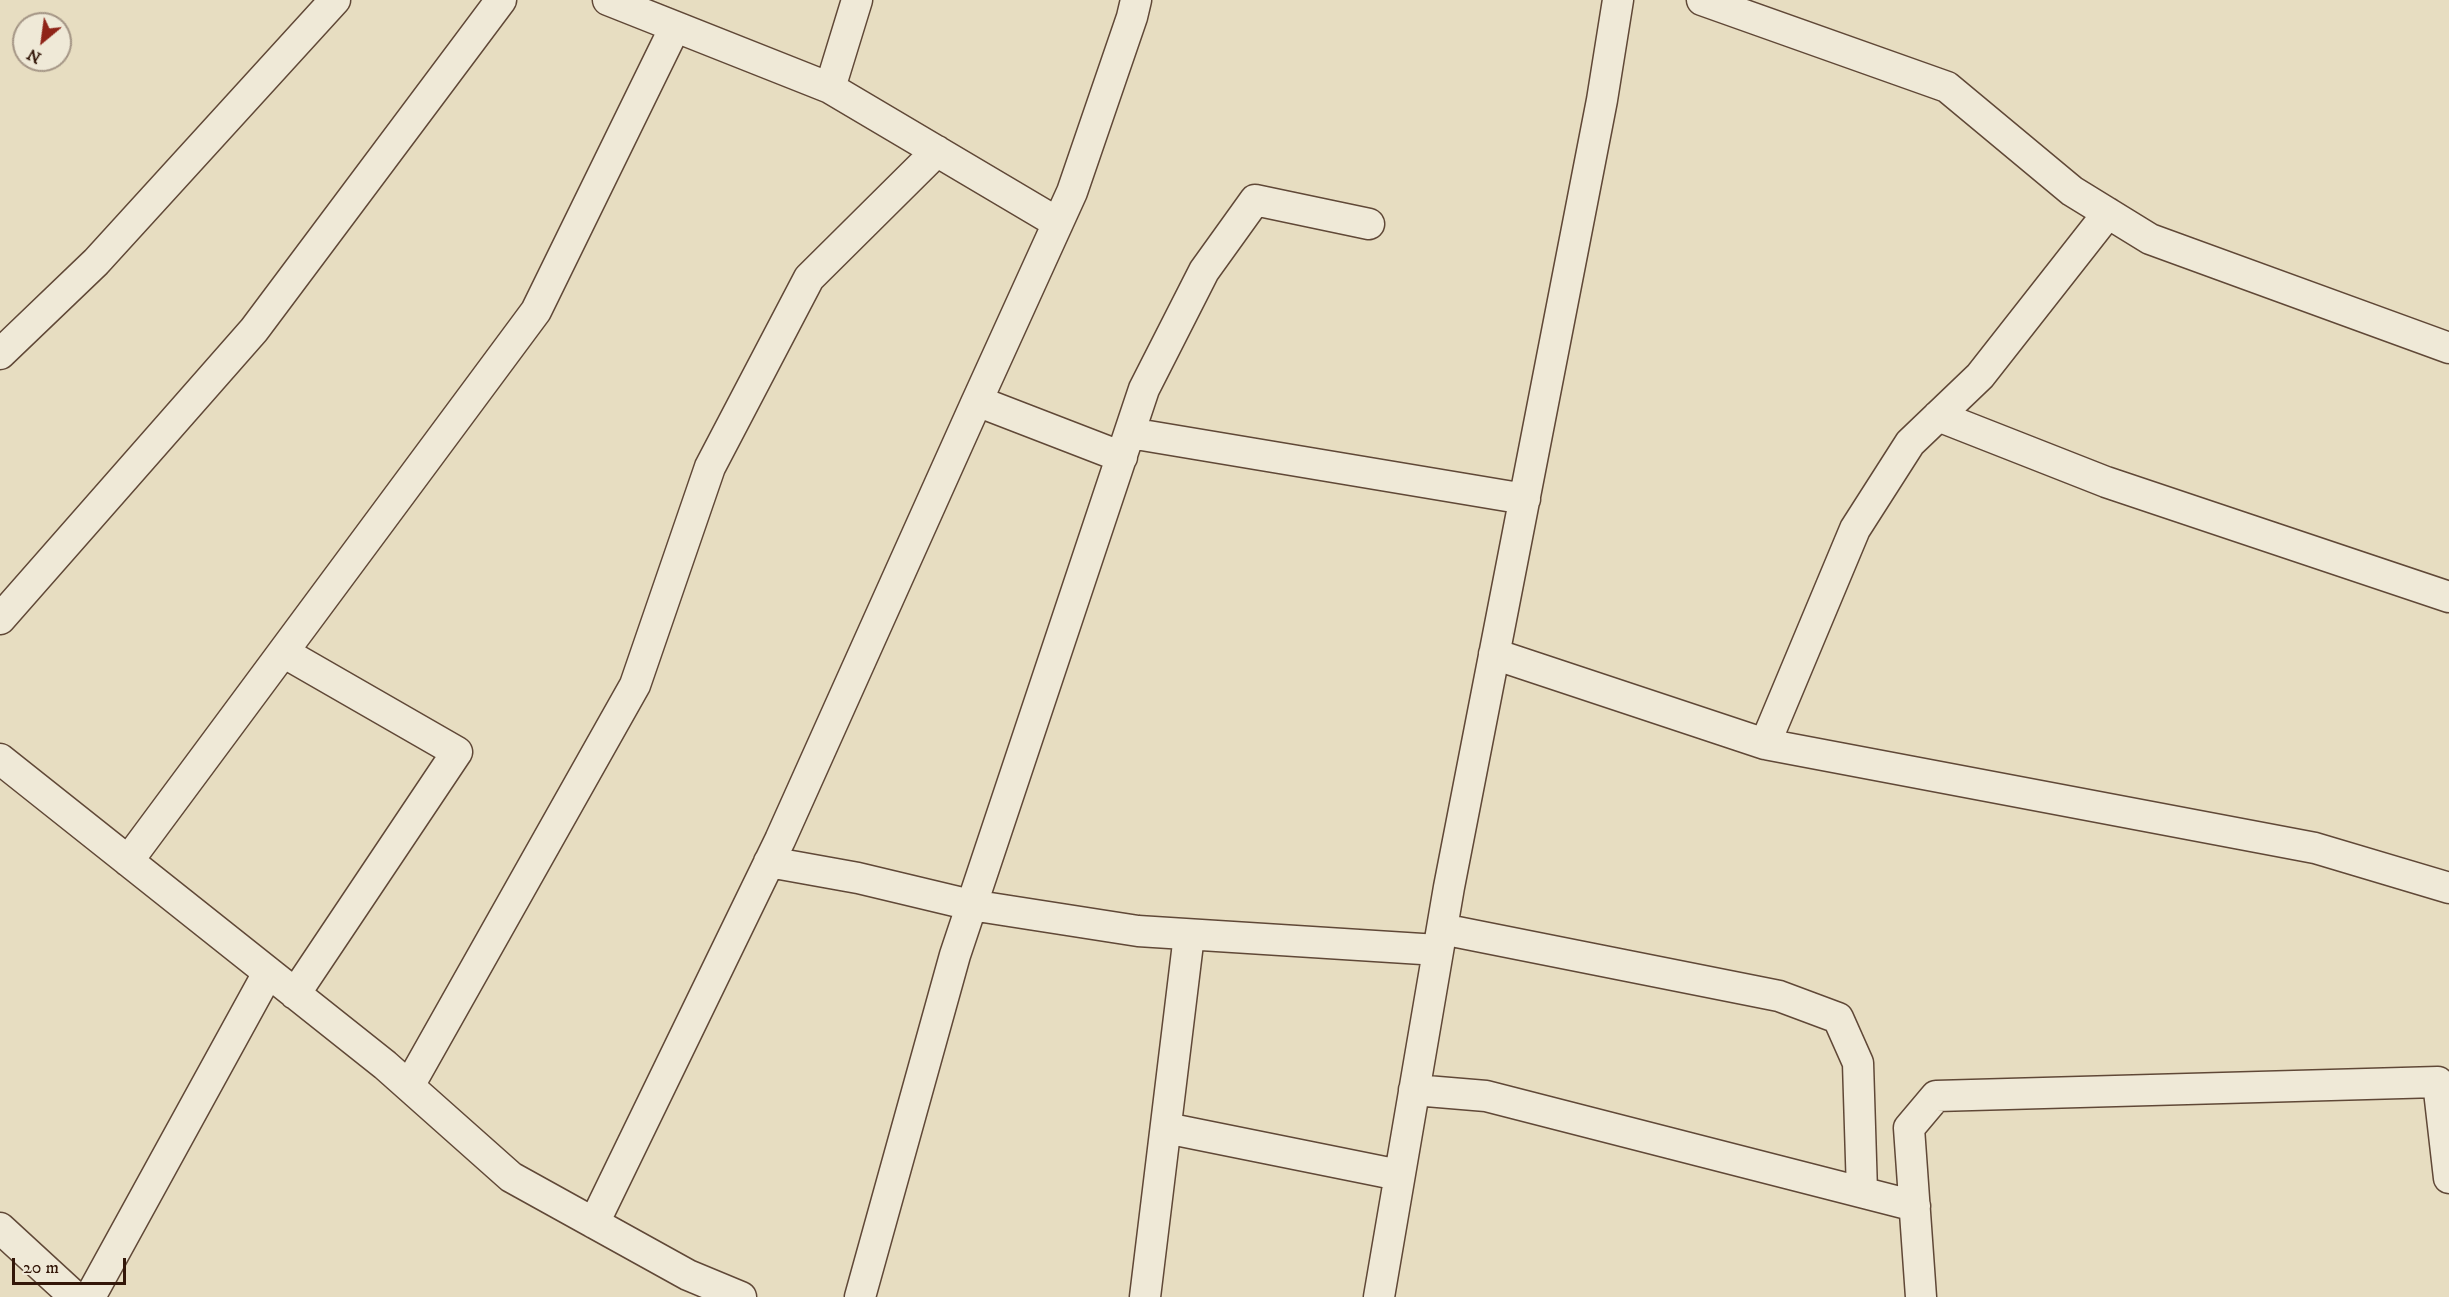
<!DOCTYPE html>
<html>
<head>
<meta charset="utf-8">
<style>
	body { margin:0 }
	#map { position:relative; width:2449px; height:1297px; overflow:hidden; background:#e7ddc1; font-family:"IM FELL DW Pica",serif }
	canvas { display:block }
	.north { position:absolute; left:12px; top:12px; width:60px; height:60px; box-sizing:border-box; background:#efe9d7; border:2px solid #a49585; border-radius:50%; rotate:209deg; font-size:16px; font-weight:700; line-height:24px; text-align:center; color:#331709 }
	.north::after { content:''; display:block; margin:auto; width:21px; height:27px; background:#8f2418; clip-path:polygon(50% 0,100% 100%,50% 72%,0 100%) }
	.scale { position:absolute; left:12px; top:1258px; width:114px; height:27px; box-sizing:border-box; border:3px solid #331709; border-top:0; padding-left:8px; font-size:18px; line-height:21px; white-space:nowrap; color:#331709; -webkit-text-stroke:4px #efe9d7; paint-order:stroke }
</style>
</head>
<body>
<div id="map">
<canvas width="2449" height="1297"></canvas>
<div class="north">N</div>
<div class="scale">20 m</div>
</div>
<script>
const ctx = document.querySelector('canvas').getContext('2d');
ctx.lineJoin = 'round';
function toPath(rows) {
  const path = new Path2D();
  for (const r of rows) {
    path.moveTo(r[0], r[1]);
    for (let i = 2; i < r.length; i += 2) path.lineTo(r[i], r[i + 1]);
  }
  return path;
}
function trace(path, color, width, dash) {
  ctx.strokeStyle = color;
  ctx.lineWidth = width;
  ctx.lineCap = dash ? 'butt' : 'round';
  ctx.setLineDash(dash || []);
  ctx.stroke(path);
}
const minor = toPath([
	[608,0,830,88],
	[857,0,830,88,1058,223],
	[1702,0,1947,87,2072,191,2150,239,2449,348],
	[0,354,96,262,335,0],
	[977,401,1072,192,1132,17,1136,0],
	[1938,416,2106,482,2449,597],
	[1130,433,1525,499],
	[0,619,254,330,501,0],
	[283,652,457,752,295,994],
	[1494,654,1765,744,2315,848,2449,888],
	[1765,744,1855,529,1910,443,1980,376,2108,213],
	[0,759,385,1065,511,1177,688,1275,741,1297],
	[128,861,536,311,675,27],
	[769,862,858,878,971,905,1138,931,1438,950],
	[1442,929,1779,996,1838,1018,1858,1063,1862,1192],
	[409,1086,635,685,710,467,809,278,937,151],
	[1414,1090,1486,1096,1915,1206],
	[1166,1128,1399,1175],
	[594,1223,780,840,977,401,1122,457],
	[0,1228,75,1297],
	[90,1297,268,973],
	[860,1297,955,955,1144,389,1204,271,1255,200,1369,224],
	[1145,1297,1189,935],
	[1379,1297,1449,887,1602,100,1618,0],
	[1921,1297,1909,1128,1936,1096,2438,1082,2449,1178]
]);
trace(minor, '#604837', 33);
trace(minor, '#efe9d7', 30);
</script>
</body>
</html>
